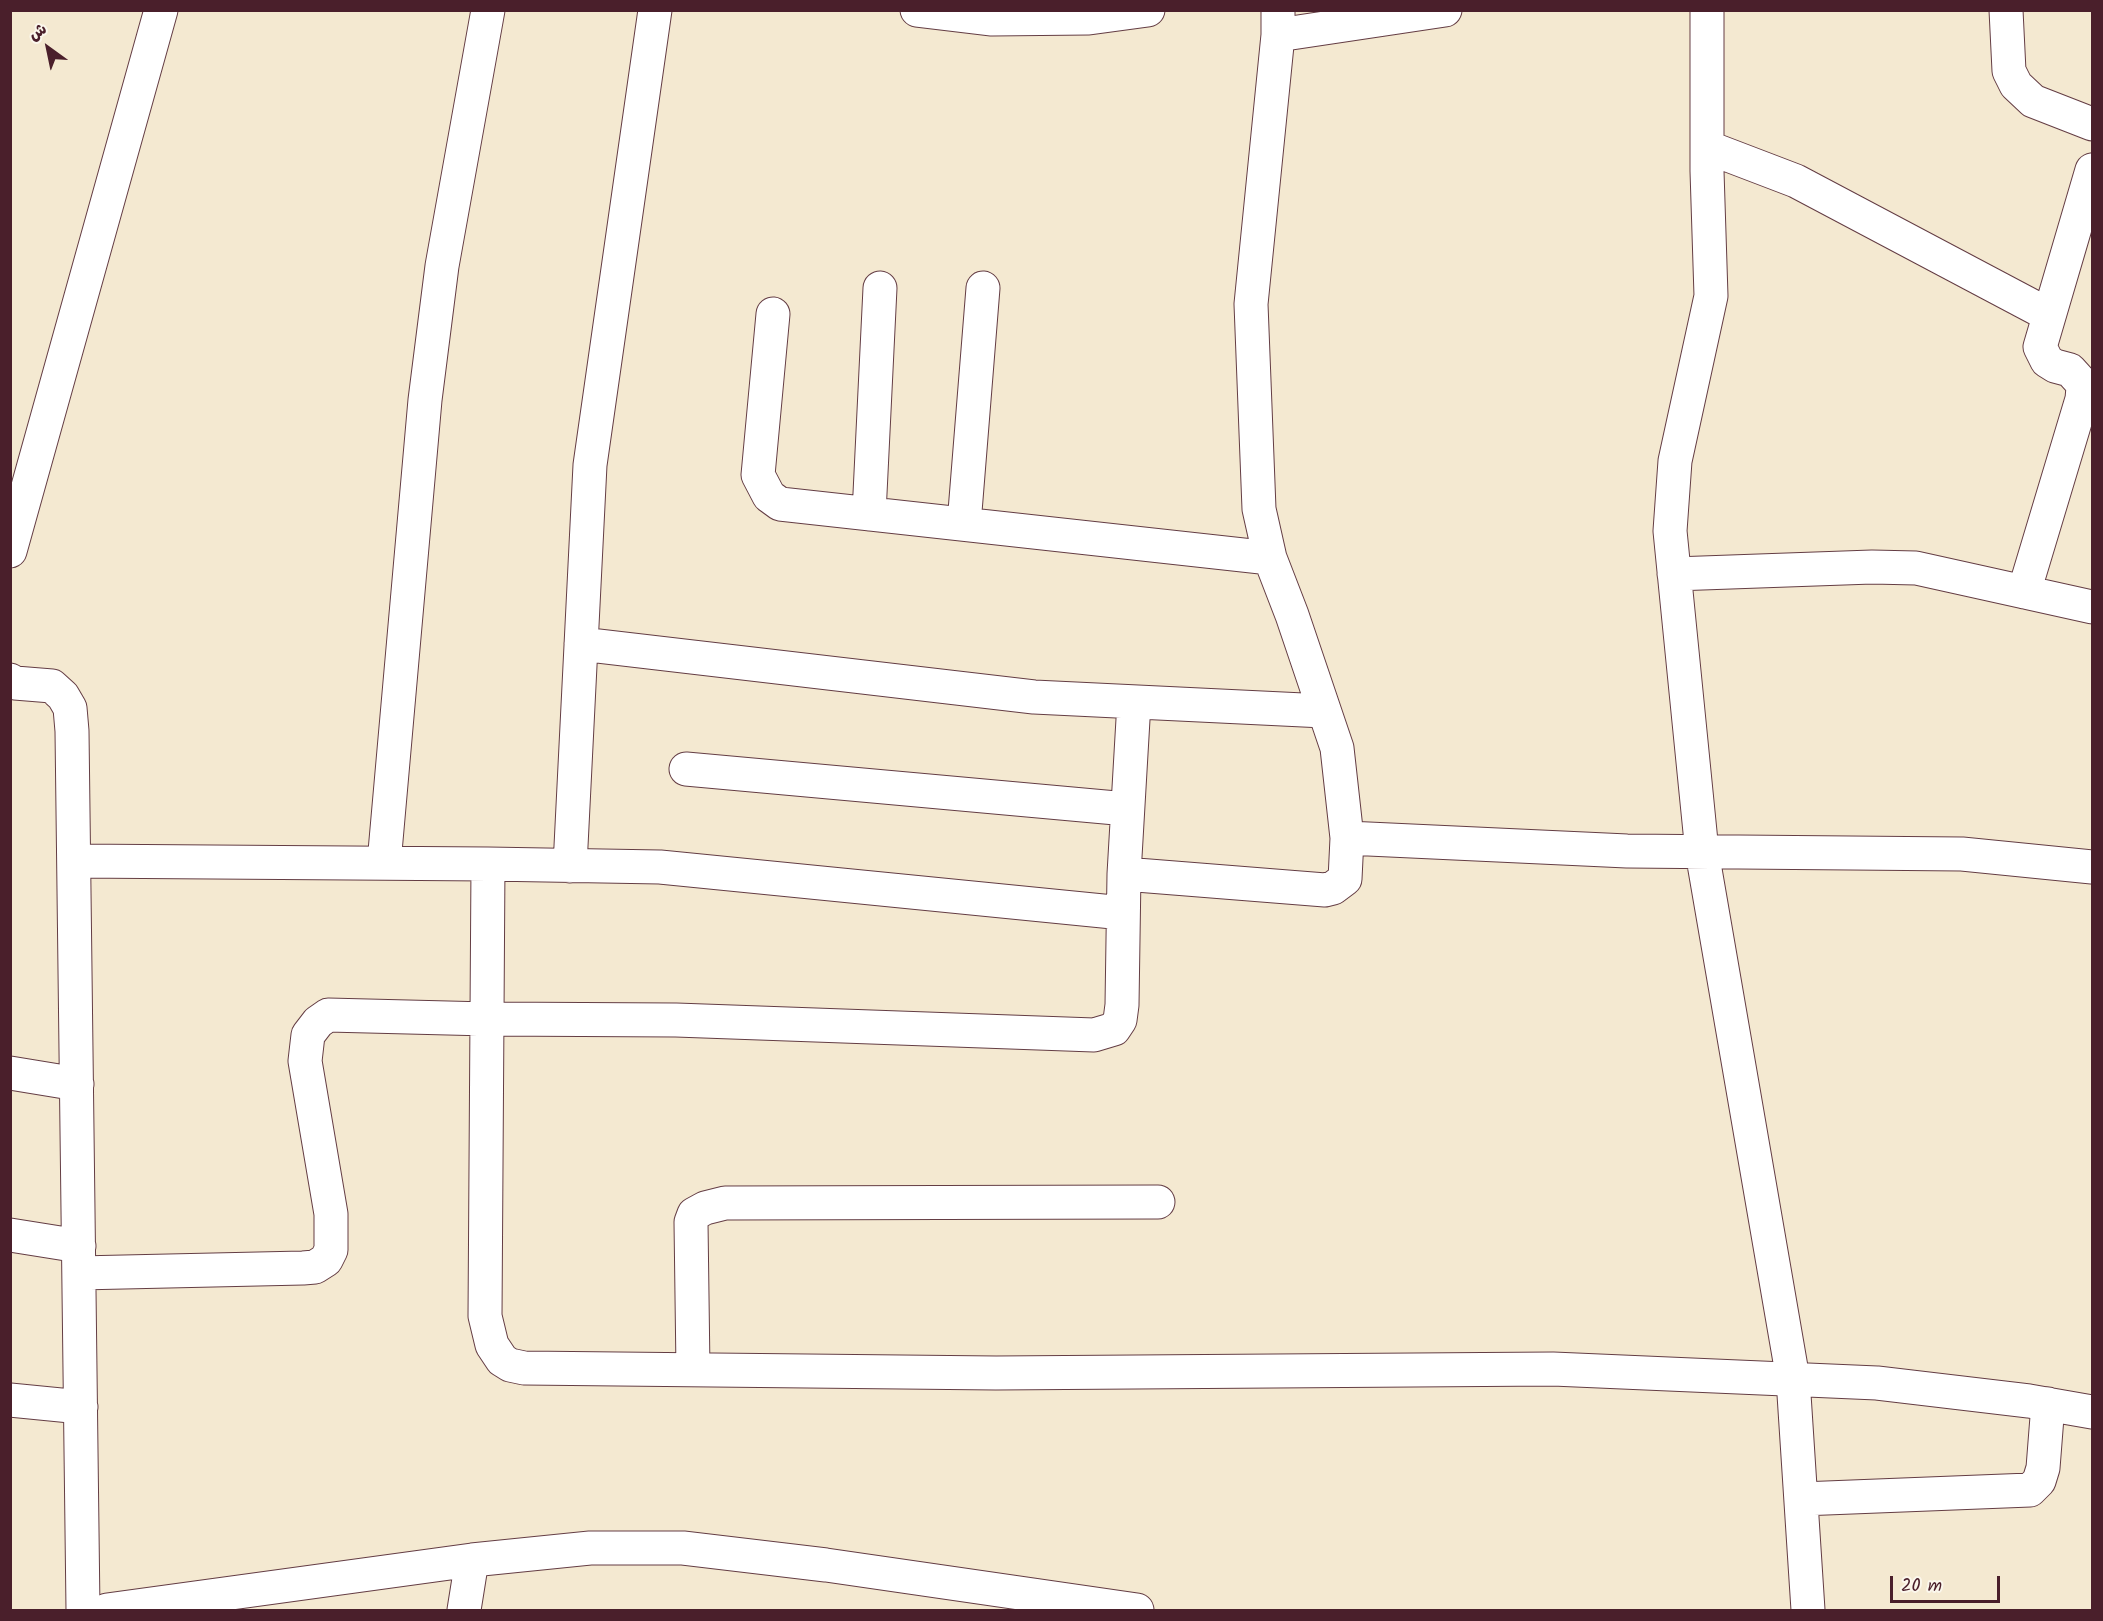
<!DOCTYPE html>
<html>
<head>
<meta charset="utf-8">
<style>
	body { margin:0 }
	#map { position:relative; width:2103px; height:1621px; overflow:hidden; background:#f4e9d1; font-family:Kalam,"Playpen Sans Arabic",sans-serif }
	canvas { display:block }
	.frame { position:absolute; inset:0; border:12px solid #4a1f2b; pointer-events:none }
	.north { position:absolute; left:18px; top:18px; width:60px; height:60px; -webkit-text-stroke:4px #fbf7ec; paint-order:stroke; rotate:327deg; font-size:16px; font-weight:700; line-height:24px; text-align:center; color:#4a1f2b }
	.north::after { content:''; display:block; margin:auto; width:21px; height:27px; background:#4a1f2b; clip-path:polygon(50% 0,100% 100%,50% 72%,0 100%) }
	.scale { position:absolute; left:1890px; top:1576px; width:110px; height:27px; box-sizing:border-box; border:3px solid #4a1f2b; border-top:0; padding-left:8px; font-size:18px; line-height:21px; white-space:nowrap; color:#4a1f2b; -webkit-text-stroke:4px #fbf7ec; paint-order:stroke }
</style>
</head>
<body>
<div id="map">
<canvas width="2103" height="1621"></canvas>
<div class="frame"></div>
<div class="north">ش</div>
<div class="scale">20 m</div>
</div>
<script>
const ctx = document.querySelector('canvas').getContext('2d');
ctx.lineJoin = 'round';
function toPath(rows) {
  const path = new Path2D();
  for (const r of rows) {
    path.moveTo(r[0], r[1]);
    for (let i = 2; i < r.length; i += 2) path.lineTo(r[i], r[i + 1]);
  }
  return path;
}
function trace(path, color, width, dash) {
  ctx.strokeStyle = color;
  ctx.lineWidth = width;
  ctx.lineCap = dash ? 'butt' : 'round';
  ctx.setLineDash(dash || []);
  ctx.stroke(path);
}
const minor = toPath([
	[917,10,992,19,1089,18,1148,10],
	[1278,10,1278,35,1251,304,1259,509,1270,558,1292,615,1337,748,1347,838,1627,851,1962,854,2092,867],
	[1707,10,1707,171,1711,296,1675,461,1670,531,1702,852,1793,1379,1808,1610],
	[2006,10,2009,71,2016,85,2033,101,2092,124],
	[1278,35,1445,10],
	[1707,147,1796,181,2049,315],
	[773,314,758,475,769,496,780,504,1270,558],
	[869,514,880,288],
	[964,524,983,288],
	[10,551,161,10],
	[1674,574,1872,567,1916,568,2092,607],
	[2024,592,2082,399,2083,387,2080,381,2070,370,2055,366,2047,361,2040,347,2092,170],
	[581,644,1034,697,1324,711],
	[10,680,15,683,52,686,63,696,70,708,72,731,83,1610],
	[686,769,1127,809],
	[75,861,488,864,485,1316,492,1345,502,1360,510,1365,524,1368,996,1373,1553,1369,1877,1383,2029,1401,2092,1412],
	[384,863,425,400,442,266,488,10],
	[488,864,660,867,1123,913],
	[570,866,590,465,655,10],
	[1124,874,1134,702],
	[10,1073,77,1084],
	[10,1235,79,1246],
	[79,1273,303,1268,315,1267,326,1260,331,1250,331,1214,305,1061,308,1035,318,1022,328,1015,488,1019,676,1020,1094,1035,1114,1029,1120,1020,1122,1005,1124,874,1325,890,1333,888,1345,879,1347,838],
	[693,1370,691,1222,694,1214,705,1208,725,1203,1158,1202],
	[10,1400,81,1407],
	[1801,1499,2030,1490,2039,1481,2043,1468,2048,1404],
	[107,1610,472,1560,590,1548,683,1548,826,1565,1137,1610],
	[464,1610,472,1560]
]);
trace(minor, '#643d44', 35);
trace(minor, '#fff', 33);
</script>
</body>
</html>
